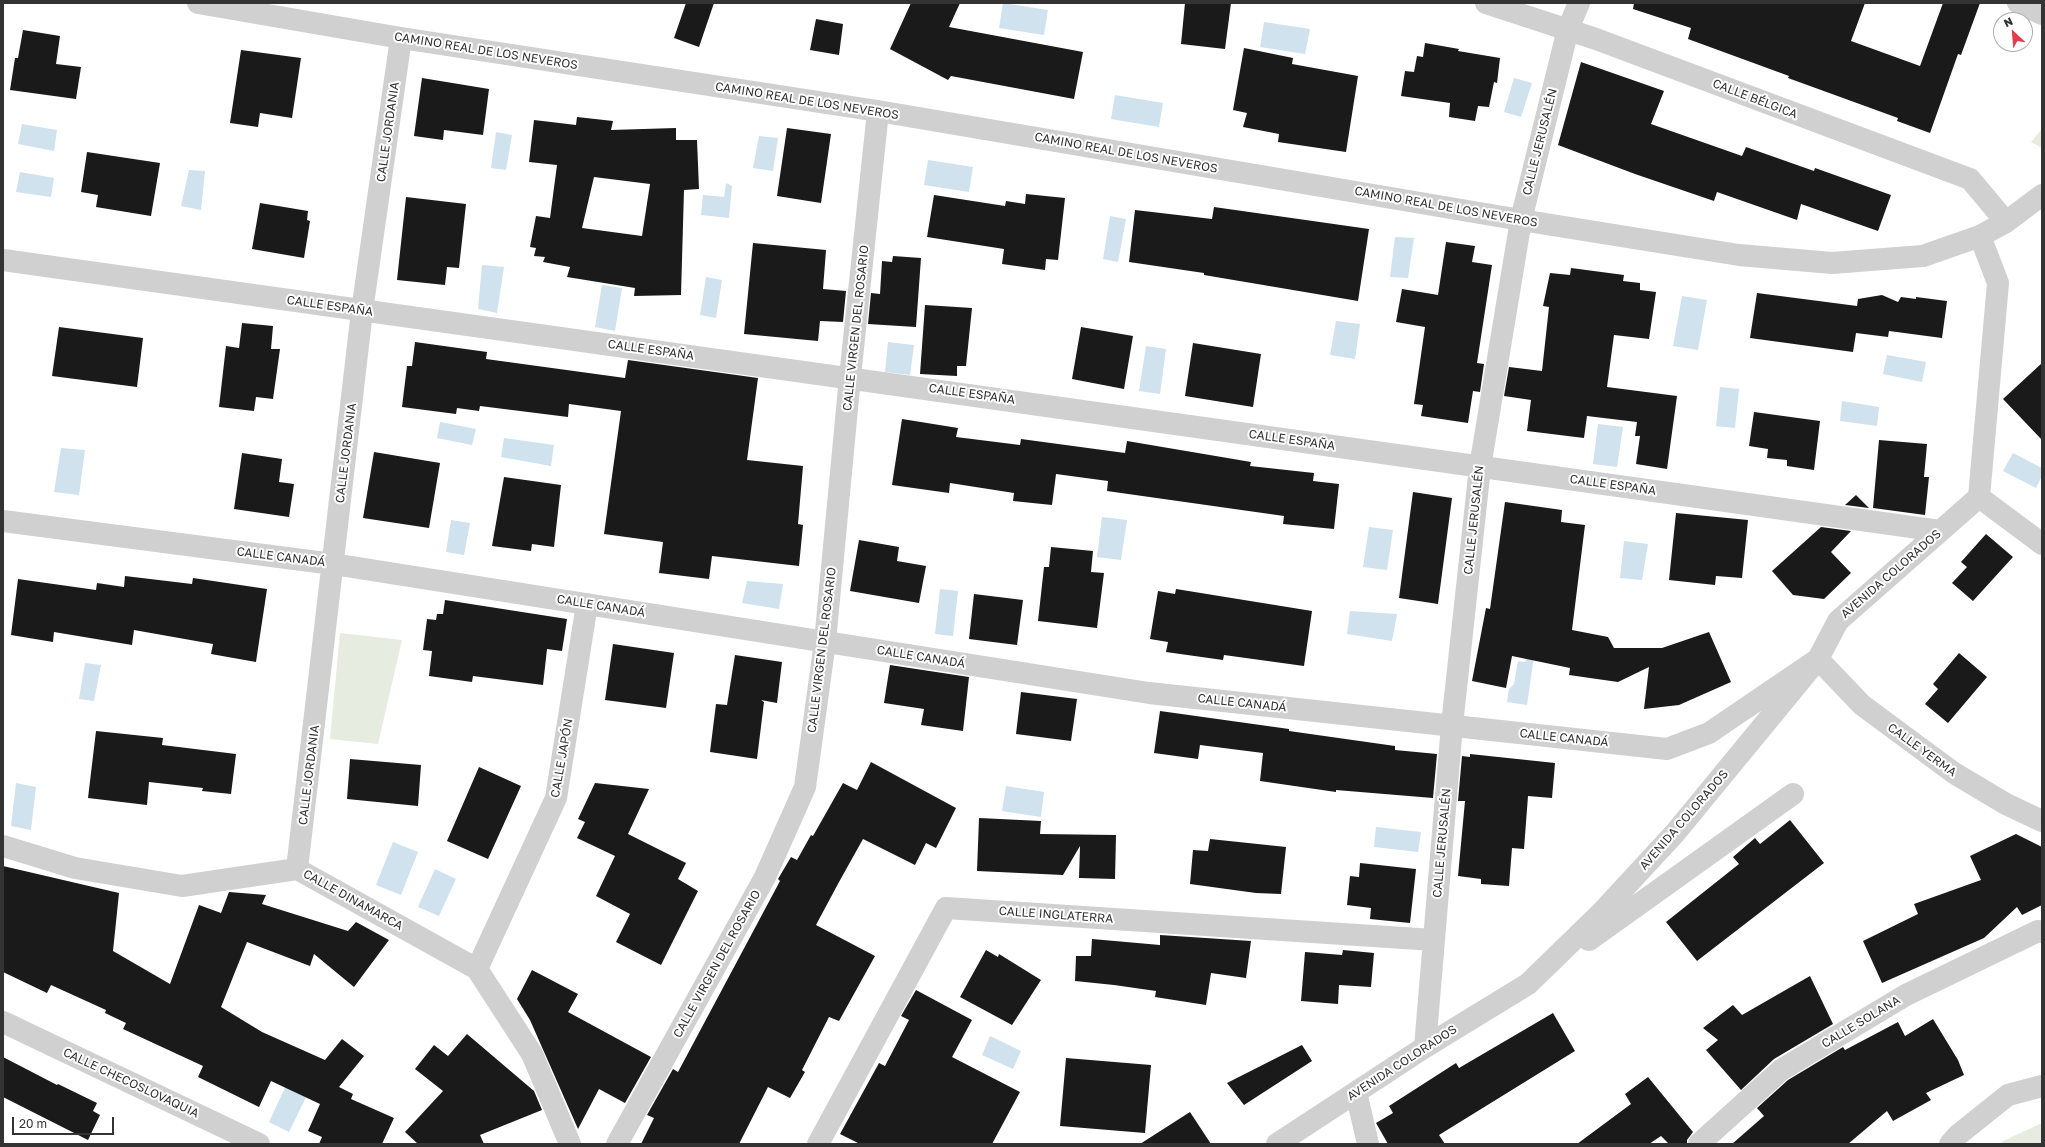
<!DOCTYPE html>
<html>
<head>
<meta charset="utf-8">
<style>
	body { margin:0 }
	#map { position:relative; width:2045px; height:1147px; overflow:hidden; background:#fff; font-family:"Golos Text",sans-serif }
	canvas { display:block }
	.frame { position:absolute; inset:0; border:4px solid #333; pointer-events:none }
	.north { position:absolute; left:1993px; top:12px; width:40px; height:40px; box-sizing:border-box; background:#fff; border:1px solid #adadad; border-radius:50%; rotate:334deg; font-size:11px; font-weight:700; line-height:16px; text-align:center; color:#333 }
	.north::after { content:''; display:block; margin:auto; width:14px; height:18px; background:#e33c4a; clip-path:polygon(50% 0,100% 100%,50% 72%,0 100%) }
	.scale { position:absolute; left:12px; top:1117px; width:102px; height:18px; box-sizing:border-box; border:2px solid #333; border-top:0; padding-left:5px; font-size:12px; line-height:14px; white-space:nowrap; color:#333; -webkit-text-stroke:3px #fff; paint-order:stroke }
</style>
</head>
<body>
<div id="map">
<canvas width="2045" height="1147"></canvas>
<div class="frame"></div>
<div class="north">N</div>
<div class="scale">20 m</div>
</div>
<script>
const ctx = document.querySelector('canvas').getContext('2d');
ctx.lineJoin = 'round';
function fill(path, color) {
  ctx.fillStyle = color;
  ctx.fill(path, 'evenodd');
}
function toPath(rows) {
  const path = new Path2D();
  for (const r of rows) {
    path.moveTo(r[0], r[1]);
    for (let i = 2; i < r.length; i += 2) path.lineTo(r[i], r[i + 1]);
  }
  return path;
}
function trace(path, color, width, dash) {
  ctx.strokeStyle = color;
  ctx.lineWidth = width;
  ctx.lineCap = dash ? 'butt' : 'round';
  ctx.setLineDash(dash || []);
  ctx.stroke(path);
}
function drawText(font, color, halo, rows, align = 'center') {
  ctx.font = font + ' "Golos Text",sans-serif';
  ctx.lineWidth = 4;
  ctx.setLineDash([]);
  ctx.textBaseline = 'middle';
  ctx.strokeStyle = halo;
  ctx.fillStyle = color;
  for (const [text, x, y, turn = 0] of rows) {
    ctx.save();
    ctx.translate(x, y);
    ctx.rotate((+turn || 0) * Math.PI / 180);
    ctx.textAlign = isNaN(turn) ? turn : align;
    if (halo) ctx.strokeText(text, 0, 0);
    ctx.fillText(text, 0, 0);
    ctx.restore();
  }
}
const green = toPath([
	[2042,129,2042,148,2031,142],
	[340,633,402,640,378,744,330,739],
	[2042,1123,2042,1144,2001,1144,2003,1141]
]);
const water = toPath([
	[1003,3,1048,10,1044,35,999,28],
	[1264,22,1310,29,1305,54,1260,47],
	[1514,78,1532,83,1521,117,1504,112],
	[1115,95,1163,103,1159,127,1111,119],
	[22,124,57,130,54,151,18,144],
	[496,132,512,135,506,170,491,168],
	[759,136,778,138,773,171,753,168],
	[928,160,973,167,969,192,924,185],
	[189,170,205,171,201,210,181,206],
	[20,172,54,178,51,197,16,192],
	[726,183,732,186,729,218,701,215,703,195,724,197],
	[1110,216,1126,219,1118,262,1103,259],
	[1395,237,1414,238,1408,278,1390,277],
	[482,265,504,267,497,313,478,309],
	[706,277,722,280,716,318,700,315],
	[602,285,622,288,615,331,595,327],
	[1682,296,1707,300,1698,350,1673,346],
	[1336,321,1360,324,1355,359,1330,355],
	[888,342,914,345,910,375,885,372],
	[1146,346,1166,349,1160,394,1139,391],
	[1887,355,1926,362,1922,382,1883,374],
	[1720,387,1739,389,1735,428,1716,426],
	[1842,401,1879,407,1877,426,1840,421],
	[440,422,476,429,472,445,437,438],
	[1598,424,1623,427,1617,467,1593,464],
	[504,438,554,445,551,466,501,457],
	[61,448,85,450,79,495,54,492],
	[2013,453,2042,468,2042,476,2036,488,2003,471],
	[1102,517,1127,520,1121,560,1097,557],
	[451,520,470,523,464,555,446,552],
	[1369,527,1393,530,1387,570,1363,567],
	[1624,541,1648,544,1642,580,1620,578],
	[747,581,783,584,779,609,742,603],
	[940,589,958,591,953,636,935,634],
	[1350,611,1397,614,1392,641,1347,634],
	[1534,656,1527,705,1507,702,1509,689,1514,684,1518,661,1525,662,1528,658],
	[85,663,101,665,94,701,79,699],
	[16,783,36,787,31,830,11,826],
	[1006,786,1044,792,1041,817,1002,811],
	[1376,827,1421,832,1418,852,1374,847],
	[393,842,418,852,401,895,376,885],
	[435,869,456,879,439,916,418,907],
	[990,1036,1021,1051,1013,1069,982,1055],
	[289,1079,310,1089,289,1132,269,1122]
]);
const building = toPath([
	[686,3,714,3,699,47,674,38],
	[911,3,960,3,949,27,1083,52,1074,99,951,76,948,80,890,49],
	[1185,3,1231,3,1225,49,1181,44],
	[1634,3,1865,3,1851,41,1920,66,1943,3,1980,3,1961,55,1958,54,1930,133,1897,121,1898,118,1788,78,1789,76,1688,39,1691,28,1633,9],
	[816,19,843,24,839,55,810,50],
	[23,30,60,36,56,64,81,67,76,99,10,90,15,58,18,58],
	[1425,43,1459,49,1458,51,1500,58,1497,83,1494,82,1489,107,1478,106,1475,121,1449,117,1450,103,1401,96,1405,71,1414,72,1417,56,1423,57],
	[1244,48,1293,58,1292,64,1358,76,1346,152,1278,142,1279,134,1243,127,1247,113,1233,110],
	[241,50,301,58,292,118,260,113,258,127,230,123],
	[1581,62,1664,91,1651,124,1742,156,1746,147,1814,171,1815,168,1891,195,1878,231,1801,204,1797,220,1717,192,1714,201,1635,174,1558,145],
	[422,78,489,89,483,135,444,130,443,140,414,136],
	[577,117,613,121,611,130,676,128,676,140,697,140,699,189,684,190,681,295,634,296,635,288,567,277,570,267,543,262,545,257,534,256,536,248,530,247,536,216,550,218,557,165,529,162,534,120,576,125],
	[594,177,650,184,642,236,582,228],
	[787,128,831,134,821,203,777,196],
	[87,152,160,163,151,216,96,207,98,195,81,192],
	[1026,194,1065,198,1058,260,1046,259,1045,270,1002,264,1004,249,927,237,934,195,1005,206,1006,201,1025,204],
	[406,197,466,204,459,268,447,267,445,285,397,280],
	[260,203,308,211,307,220,310,221,304,258,252,249],
	[1214,207,1369,229,1358,301,1204,275,1204,273,1129,262,1135,210,1212,219],
	[1446,242,1475,246,1472,262,1492,265,1477,363,1484,364,1480,392,1473,391,1468,423,1421,416,1423,405,1414,404,1425,327,1396,322,1402,289,1438,295],
	[753,243,826,250,823,289,846,291,843,322,820,321,818,341,744,334],
	[893,256,921,258,916,327,868,324,871,293,880,294,882,261,892,262],
	[1571,268,1624,275,1623,281,1640,283,1640,290,1656,292,1649,339,1614,335,1607,387,1677,396,1667,469,1636,464,1640,436,1635,436,1637,422,1587,416,1584,438,1527,431,1531,400,1504,396,1509,367,1542,371,1549,307,1543,306,1550,273,1570,275],
	[1757,293,1857,306,1858,299,1882,295,1898,302,1901,297,1916,299,1916,297,1947,301,1942,338,1889,331,1888,337,1856,333,1853,352,1750,338],
	[925,305,972,308,966,366,957,366,957,376,920,374],
	[242,323,273,326,271,349,280,349,273,399,256,397,254,411,219,407,226,346,239,348],
	[59,327,143,338,137,387,52,376],
	[1081,327,1133,336,1124,389,1072,379],
	[415,342,487,352,486,359,625,378,628,360,758,378,747,460,803,466,798,524,803,525,799,566,712,556,709,579,659,573,663,542,604,534,621,411,569,404,568,417,480,406,479,411,457,408,456,414,402,407,407,366,412,366],
	[1193,343,1261,354,1253,407,1185,396],
	[2042,363,2042,440,2003,399],
	[1754,412,1820,421,1814,470,1787,466,1787,460,1767,458,1768,449,1749,446],
	[902,419,958,428,956,437,1020,445,1021,439,1125,453,1127,441,1251,462,1250,466,1314,473,1313,481,1339,484,1334,529,1283,524,1284,516,1107,491,1108,481,1056,474,1052,505,1013,501,1014,493,950,483,949,493,892,485],
	[1879,440,1927,444,1924,477,1929,477,1925,515,1873,508],
	[374,452,440,463,429,528,363,518],
	[242,453,282,459,279,482,294,484,289,517,234,509],
	[504,477,561,485,554,547,532,544,531,551,492,546],
	[1413,492,1452,498,1438,604,1399,598],
	[1856,495,1869,508,1845,505],
	[1505,502,1562,510,1561,522,1585,525,1572,630,1608,637,1614,648,1662,648,1709,632,1731,682,1679,705,1644,709,1649,667,1618,682,1569,675,1570,668,1512,656,1506,688,1472,681,1486,608,1490,609],
	[1676,513,1748,520,1742,578,1716,576,1715,585,1669,580],
	[1821,527,1851,531,1831,552,1851,573,1824,599,1793,595,1772,571],
	[1986,534,2013,557,1973,601,1952,583,1967,567,1961,562],
	[859,540,899,547,897,561,926,566,919,603,850,591],
	[1051,547,1093,551,1091,572,1104,573,1097,628,1038,621,1044,567,1049,567],
	[125,576,192,584,193,578,267,589,256,662,211,654,213,644,134,630,132,645,54,632,53,642,11,635,18,579,96,590,97,583,124,587],
	[1176,589,1312,611,1304,666,1224,655,1223,660,1166,652,1168,642,1150,639,1158,591,1175,594],
	[974,594,1023,600,1017,645,969,639],
	[445,600,567,619,562,651,547,649,543,685,473,676,472,682,429,676,432,651,423,650,427,619,436,620,437,614,443,614],
	[613,644,674,653,666,708,605,700],
	[1959,653,1987,677,1948,723,1925,704,1938,689,1933,684],
	[735,655,782,662,777,703,761,700,764,702,757,759,710,752,716,704,727,705],
	[890,665,969,677,963,731,921,725,924,709,884,703],
	[1021,692,1077,699,1071,741,1016,734],
	[1160,711,1289,729,1289,731,1395,746,1395,750,1437,754,1433,798,1336,790,1336,792,1260,781,1263,753,1200,745,1198,759,1154,753],
	[96,731,163,738,162,745,236,754,231,794,202,791,203,788,149,782,147,805,88,798],
	[1470,754,1555,763,1552,798,1528,796,1524,849,1512,848,1509,886,1481,884,1481,879,1458,876,1465,801,1458,801,1462,756,1470,757],
	[350,759,421,765,418,806,347,799],
	[871,762,956,808,936,848,926,843,915,865,863,839,839,882,816,925,875,956,839,1021,829,1017,802,1070,805,1072,790,1098,768,1087,739,1144,641,1144,654,1118,647,1115,673,1069,678,1072,780,881,778,879,791,857,797,860,811,835,813,836,843,783,857,790],
	[479,767,521,786,488,859,447,841],
	[595,783,649,789,628,834,686,863,678,879,698,891,661,965,616,942,630,914,596,896,615,856,577,838,585,822,578,819],
	[979,818,1041,821,1040,834,1116,835,1115,879,1079,878,1080,846,1063,875,977,871],
	[1790,820,1824,863,1697,961,1666,922,1739,864,1733,857,1755,838,1760,844],
	[2016,834,2042,847,2042,905,2022,915,2017,907,1984,938,1882,983,1863,941,1918,914,1914,904,1981,880,1970,856],
	[1210,839,1286,847,1281,894,1256,893,1190,884,1193,850,1208,851],
	[1360,863,1416,869,1410,923,1370,919,1371,908,1347,905,1350,876,1359,877],
	[3,866,119,893,113,951,170,984,199,905,221,913,229,892,266,895,262,904,348,931,356,922,389,940,354,987,314,954,310,966,247,942,221,1007,262,1032,325,1060,342,1039,364,1056,339,1087,353,1094,351,1099,394,1118,382,1144,319,1144,322,1137,308,1131,320,1104,271,1081,259,1107,198,1077,203,1066,123,1029,126,1023,105,1013,106,1010,51,985,47,993,3,972],
	[1160,935,1251,941,1246,978,1211,973,1206,1005,1155,997,1156,991,1114,985,1075,981,1076,956,1091,956,1092,939,1160,945],
	[986,950,998,957,999,954,1041,980,1012,1025,960,997],
	[1343,950,1374,953,1371,987,1339,985,1338,1004,1301,1001,1305,952,1342,955],
	[532,970,578,994,568,1012,651,1057,625,1103,599,1089,578,1129,530,1020,517,999],
	[1810,976,1833,1024,1774,1059,1741,1090,1706,1050,1718,1040,1703,1028,1733,1005,1742,1015],
	[916,990,972,1020,952,1057,1020,1092,992,1144,860,1144,840,1134,879,1063,885,1066,909,1020,901,1016],
	[1553,1013,1575,1051,1439,1135,1445,1144,1388,1144,1376,1123,1393,1113,1389,1106,1456,1063,1459,1068],
	[1933,1019,1958,1060,1964,1075,1926,1093,1931,1100,1893,1121,1887,1111,1848,1144,1732,1144,1764,1116,1757,1108,1788,1080,1843,1047,1845,1050,1898,1022,1905,1036],
	[467,1034,534,1091,542,1110,480,1135,484,1144,418,1144,405,1132,443,1091,415,1069,434,1045,448,1056],
	[1302,1045,1312,1061,1244,1105,1227,1083],
	[3,1057,57,1085,58,1084,97,1103,93,1111,100,1115,88,1140,3,1097],
	[1066,1058,1151,1065,1145,1133,1060,1126],
	[1648,1077,1693,1132,1687,1140,1687,1144,1669,1144,1661,1136,1649,1144,1577,1144,1631,1104,1625,1094],
	[1190,1112,1211,1144,1140,1144]
]);
const minor = toPath([
	[198,3,401,38,878,111,1521,220,1739,255,1832,263,1923,256,1980,236,2006,222,2042,195],
	[1486,3,1596,39,1970,179,2006,222],
	[2018,3,2042,14],
	[3,260,1940,531],
	[1979,497,2042,544],
	[3,521,333,564,1149,693,1667,749,1709,733,1818,659,1862,705,1954,773,2006,804,2042,821],
	[3,846,75,868,182,886,297,869,477,969,532,1054,570,1144],
	[297,869,362,311,401,38],
	[1589,940,1793,794],
	[477,969,556,798,587,604],
	[3,1022,259,1144],
	[1425,1047,1452,725,1480,467,1521,220,1568,29,1579,3],
	[1356,1092,1368,1144],
	[617,1144,765,877,805,787,825,642,850,377,878,111],
	[818,1144,946,908,1434,940],
	[1277,1144,1425,1047,1528,984,1601,913,1675,833,1818,659,1838,621,1979,497,1998,283,1980,236],
	[1699,1144,1781,1070,1906,995,2038,931,2042,932],
	[1950,1144,1958,1135,2008,1095,2042,1086]
]);
const streetNames = [
	["CAMINO REAL DE LOS NEVEROS",486,51,9],
	["CALLE BÉLGICA",1755,99,21],
	["CAMINO REAL DE LOS NEVEROS",807,101,9],
	["CALLE JORDANIA",388,132,-82],
	["CALLE JERUSALÉN",1540,142,-76],
	["CAMINO REAL DE LOS NEVEROS",1126,153,10],
	["CAMINO REAL DE LOS NEVEROS",1446,207,10],
	["CALLE ESPAÑA",330,306,8],
	["CALLE VIRGEN DEL ROSARIO",856,328,-84],
	["CALLE ESPAÑA",651,350,8],
	["CALLE ESPAÑA",972,394,8],
	["CALLE ESPAÑA",1292,440,8],
	["CALLE JORDANIA",346,453,-83],
	["CALLE ESPAÑA",1613,485,8],
	["CALLE JERUSALÉN",1474,520,-84],
	["CALLE CANADÁ",281,557,7],
	["AVENIDA COLORADOS",1891,574,-41],
	["CALLE CANADÁ",601,606,9],
	["CALLE VIRGEN DEL ROSARIO",822,650,-83],
	["CALLE CANADÁ",921,657,9],
	["CALLE CANADÁ",1242,703,6],
	["CALLE CANADÁ",1564,738,6],
	["CALLE YERMA",1922,750,36],
	["CALLE JAPÓN",562,758,-80],
	["CALLE JORDANIA",309,775,-83],
	["AVENIDA COLORADOS",1684,820,-49],
	["CALLE JERUSALÉN",1442,843,-85],
	["CALLE DINAMARCA",353,900,29],
	["CALLE INGLATERRA",1056,915,4],
	["CALLE VIRGEN DEL ROSARIO",717,964,-61],
	["CALLE SOLANA",1861,1022,-31],
	["AVENIDA COLORADOS",1402,1063,-33],
	["CALLE CHECOSLOVAQUIA",131,1083,25]
];
fill(green, '#e6ecdf');
fill(water, '#cfe2ed');
fill(building, '#1a1a1a');
trace(minor, '#d0d0d0', 22);
drawText('12px', '#333', '#fff', streetNames);
</script>
</body>
</html>
